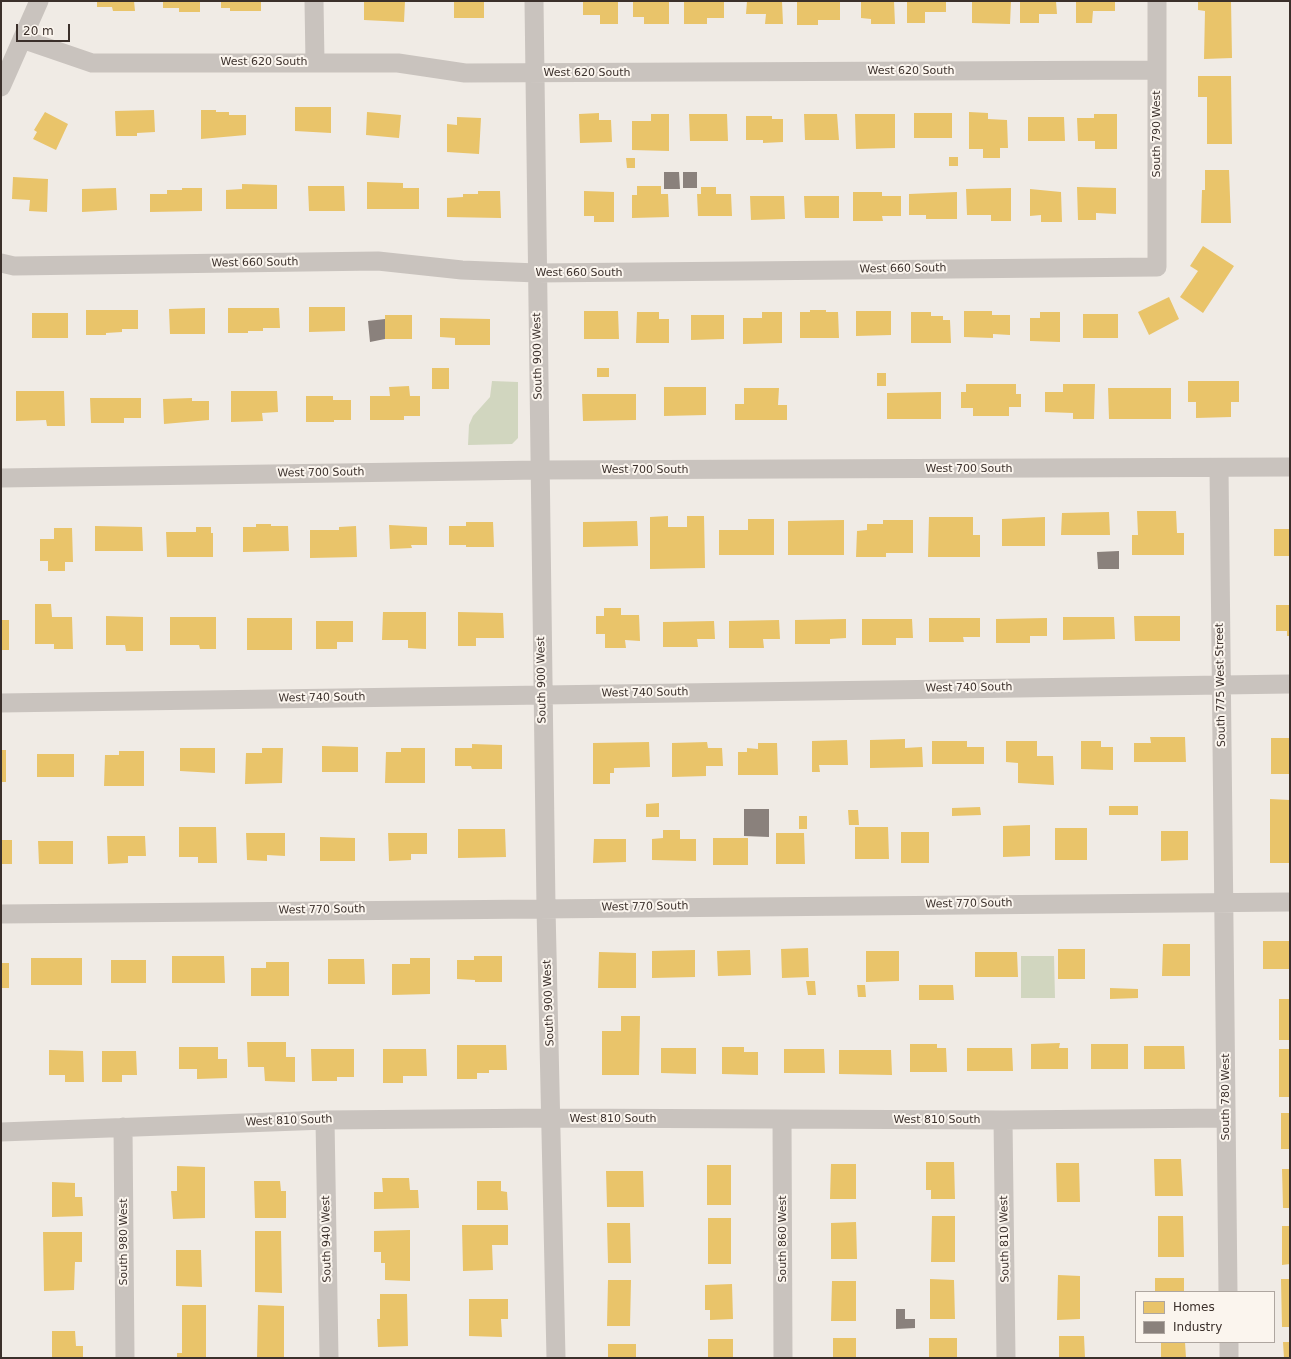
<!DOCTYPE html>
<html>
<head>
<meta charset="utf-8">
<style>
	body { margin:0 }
	#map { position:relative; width:1291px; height:1359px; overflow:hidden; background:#f0ebe5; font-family:"DejaVu Sans",sans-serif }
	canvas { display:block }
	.frame { position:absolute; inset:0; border:2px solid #3b302b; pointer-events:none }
	.legend { position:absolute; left:1135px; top:1291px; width:140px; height:52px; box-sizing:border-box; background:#fbf5ee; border:1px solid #aea6a0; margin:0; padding:5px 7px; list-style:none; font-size:12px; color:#3b302b }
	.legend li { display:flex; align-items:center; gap:8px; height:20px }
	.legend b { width:20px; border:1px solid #aea6a0 }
	.scale { position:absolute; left:16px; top:24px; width:54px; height:18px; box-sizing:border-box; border:2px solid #3b302b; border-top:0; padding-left:5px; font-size:12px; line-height:14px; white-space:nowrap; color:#3b302b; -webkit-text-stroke:3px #fbf5ee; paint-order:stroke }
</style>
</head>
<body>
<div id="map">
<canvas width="1291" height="1359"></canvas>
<div class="frame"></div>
<ul class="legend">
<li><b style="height:11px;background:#e9c46a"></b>Homes</li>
<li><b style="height:11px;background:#8a817c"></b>Industry</li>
</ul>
<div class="scale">20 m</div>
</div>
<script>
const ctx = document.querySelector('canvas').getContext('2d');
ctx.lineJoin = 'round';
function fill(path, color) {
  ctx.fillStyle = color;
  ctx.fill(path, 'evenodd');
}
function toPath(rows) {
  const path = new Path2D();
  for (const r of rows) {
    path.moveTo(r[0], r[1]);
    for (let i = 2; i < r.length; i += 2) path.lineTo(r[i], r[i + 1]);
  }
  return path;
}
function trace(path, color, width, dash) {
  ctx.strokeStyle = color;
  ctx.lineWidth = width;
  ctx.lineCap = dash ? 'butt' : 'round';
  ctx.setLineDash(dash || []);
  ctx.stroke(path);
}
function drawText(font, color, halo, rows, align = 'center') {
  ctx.font = font + ' "DejaVu Sans",sans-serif';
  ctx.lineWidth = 4;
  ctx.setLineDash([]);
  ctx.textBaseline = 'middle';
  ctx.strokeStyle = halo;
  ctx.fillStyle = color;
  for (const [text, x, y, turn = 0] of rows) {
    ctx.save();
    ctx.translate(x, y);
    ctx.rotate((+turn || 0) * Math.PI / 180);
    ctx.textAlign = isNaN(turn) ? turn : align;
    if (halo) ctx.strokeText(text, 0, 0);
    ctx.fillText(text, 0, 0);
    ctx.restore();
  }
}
const green = toPath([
	[492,381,518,382,518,438,512,444,468,445,469,425,473,416,490,397],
	[1021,956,1054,956,1055,998,1021,998]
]);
const homes = toPath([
	[97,1,134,1,135,11,113,11,112,7,97,7],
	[163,1,200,1,200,12,179,12,179,8,163,8],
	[221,1,261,1,261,11,230,11,230,8,221,8],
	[364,1,405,1,404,22,364,20],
	[454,1,484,1,484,18,454,18],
	[583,1,618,1,618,24,600,24,600,15,583,15],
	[633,1,669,1,669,24,644,24,644,17,633,17],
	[684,1,724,1,724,18,707,18,707,24,684,24],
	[747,1,782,1,783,24,765,24,766,14,746,14],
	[797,1,840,1,840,20,818,20,818,25,797,25],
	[861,1,894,1,895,24,871,24,871,19,861,18],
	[907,1,946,1,946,12,925,12,925,23,907,23],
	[972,1,1011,1,1010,24,972,23],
	[1020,1,1056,1,1057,14,1039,14,1039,23,1020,23],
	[1076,1,1115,1,1115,11,1093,11,1092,23,1076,23],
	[1198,1,1231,1,1232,58,1204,59,1205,11,1198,10],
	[1198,76,1231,76,1232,144,1207,144,1207,97,1198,97],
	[295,107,331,107,331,133,295,131],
	[154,110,155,132,137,133,137,136,116,136,115,111],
	[201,110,216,110,216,112,229,112,229,115,246,115,246,135,201,139],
	[45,112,68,124,56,150,33,139,37,132,34,130],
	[367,112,401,115,399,138,366,135],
	[969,112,988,113,988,119,1007,120,1008,148,1000,148,1000,158,983,158,983,149,969,149],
	[599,113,599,120,611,120,612,142,580,143,579,114],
	[914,113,952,113,952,138,914,138],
	[651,114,669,114,669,151,632,150,632,121,651,121],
	[689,114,727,114,728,141,690,141],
	[804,114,837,114,839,140,805,140],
	[855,114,895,114,895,148,856,149],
	[1094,114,1117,114,1117,149,1095,149,1095,141,1078,141,1077,118,1094,118],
	[746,116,772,116,772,119,783,119,783,142,763,143,763,140,746,140],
	[457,117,481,118,479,154,447,152,447,124,457,125],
	[1028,117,1064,117,1065,141,1028,141],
	[949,157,958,157,958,166,949,166],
	[626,158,635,158,635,168,627,168],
	[1205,170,1229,170,1231,223,1201,223,1202,190,1205,190],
	[13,177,48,179,47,212,29,211,30,200,12,199],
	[367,182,403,183,403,188,419,188,419,209,367,209],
	[242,184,277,185,277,209,226,209,226,190,242,189],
	[308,186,344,186,345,211,309,211],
	[637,186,661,186,661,194,668,194,669,217,632,218,632,195,637,195],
	[701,187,716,187,716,194,731,194,732,216,698,216,697,194,701,194],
	[1077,187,1116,188,1116,214,1096,213,1096,220,1078,220],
	[116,188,117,210,82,212,82,189],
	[182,188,202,188,202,211,150,212,150,194,167,194,167,190,182,190],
	[1011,188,1011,221,991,221,991,215,967,215,966,189],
	[1030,189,1061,192,1062,222,1041,222,1041,215,1030,216],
	[478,191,500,191,501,218,447,217,447,198,463,197,463,194,478,194],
	[584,191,614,192,614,222,594,222,594,216,584,216],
	[853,192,882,192,882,196,901,196,901,216,882,216,883,221,853,221],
	[957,192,957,219,926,219,926,215,909,215,909,194],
	[750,196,784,196,785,219,751,220],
	[804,196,839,196,839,218,805,218],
	[1203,246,1234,266,1203,313,1180,297,1198,271,1190,266],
	[1169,297,1179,319,1149,335,1138,312],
	[309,307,345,307,345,331,309,332],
	[205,308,205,334,170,334,169,309],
	[228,308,279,308,280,328,263,328,263,331,248,331,248,333,228,333],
	[86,310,138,310,138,329,122,329,122,332,106,333,106,335,86,335],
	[810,310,826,310,826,312,838,312,839,338,800,338,800,312,810,312],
	[584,311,618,311,619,339,584,339],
	[856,311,891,311,891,335,856,336],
	[964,311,992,311,992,315,1010,315,1010,335,993,334,993,338,964,337],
	[637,312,659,312,659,319,669,319,669,343,636,343],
	[762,312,782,312,782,343,743,344,743,318,762,318],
	[911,312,931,312,931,316,943,316,943,320,950,320,951,343,911,343],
	[1040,312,1060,312,1060,342,1030,341,1030,318,1040,318],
	[32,313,68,313,68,338,32,338],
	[1083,314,1118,314,1118,338,1083,338],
	[385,315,412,315,412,339,385,339],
	[691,315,724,315,724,339,691,340],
	[440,318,490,319,490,345,455,345,455,338,440,337],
	[432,368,449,368,449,389,432,389],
	[597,368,609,368,609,377,597,377],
	[877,373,886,373,886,386,877,386],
	[1188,381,1239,381,1239,402,1231,402,1231,417,1196,418,1196,402,1188,402],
	[966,384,1016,384,1016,394,1021,394,1021,407,1009,407,1009,416,973,416,973,408,961,408,961,392,966,392],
	[1063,384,1095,384,1094,419,1073,419,1073,413,1045,412,1045,392,1063,392],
	[409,386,410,396,420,396,420,416,404,416,404,420,370,420,370,396,390,396,389,387],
	[664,387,706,387,706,415,664,416],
	[744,388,779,388,778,405,787,405,787,420,735,420,735,404,744,404],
	[1108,388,1171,388,1171,419,1109,419],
	[16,391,64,391,65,426,47,426,46,420,16,421],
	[231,391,277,391,278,412,262,413,263,421,231,422],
	[941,392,941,419,887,419,887,393],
	[582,394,636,394,636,420,583,421],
	[306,396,333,396,333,400,351,400,351,420,334,420,334,422,306,422],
	[90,398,141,398,141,418,124,418,124,423,91,423],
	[192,398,192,401,209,401,209,420,164,424,163,399],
	[1137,511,1176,511,1177,533,1184,533,1184,555,1132,555,1132,535,1138,535],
	[1109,512,1110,535,1061,535,1062,513],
	[668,516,668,527,687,527,687,516,704,516,705,568,650,569,650,517],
	[929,517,973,517,973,535,980,535,980,557,928,557],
	[1045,517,1045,546,1002,546,1002,519],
	[748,519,774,519,774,555,719,555,719,530,748,530],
	[844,520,844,555,788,555,788,521],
	[883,520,913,520,913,553,886,553,886,557,856,557,857,531,867,530,867,524,883,524],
	[637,521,638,546,583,547,583,522],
	[466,522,493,522,494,547,466,547,466,545,449,545,449,526,466,526],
	[256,524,271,524,271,526,288,526,289,551,243,552,243,527,256,527],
	[389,525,427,527,427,545,411,545,412,548,390,549],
	[95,526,142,527,143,551,95,551],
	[356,526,357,557,310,558,310,530,339,530,339,527],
	[196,527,211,527,211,533,213,533,213,557,167,557,166,532,196,532],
	[54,528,72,528,73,562,65,562,65,571,48,571,48,561,40,561,40,539,54,539],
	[1274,529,1290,529,1290,556,1274,556],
	[35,604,51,604,52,617,72,617,73,649,54,649,54,644,35,644],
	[1276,605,1290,605,1290,636,1287,636,1287,631,1276,631],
	[604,608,621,608,621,615,639,615,640,641,625,640,626,648,605,648,605,634,596,634,596,616,604,616],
	[383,612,426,612,426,649,408,648,408,640,382,640],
	[458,612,503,613,504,638,476,638,476,646,458,646],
	[106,616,143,617,143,651,126,651,125,645,106,645],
	[1134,616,1180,616,1180,641,1135,641],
	[170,617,216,617,216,649,200,649,199,645,170,645],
	[1063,617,1114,617,1115,639,1063,640],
	[247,618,292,618,292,650,247,650],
	[929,618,980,618,980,637,963,637,964,642,929,642],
	[1047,618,1047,636,1030,636,1030,643,996,643,996,619],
	[846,619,846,638,830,639,830,644,795,644,795,620],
	[862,619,912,619,913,638,896,638,896,645,862,645],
	[1,620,9,620,9,650,1,650],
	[779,620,780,639,763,639,764,648,729,648,729,621],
	[316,621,353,621,353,642,337,642,337,649,316,649],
	[714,621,715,639,697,639,698,647,663,647,663,622],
	[1150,737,1185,737,1186,762,1134,762,1134,743,1151,743],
	[1271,738,1290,738,1290,774,1271,774],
	[905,739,905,748,922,747,923,767,870,768,870,740],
	[847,740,848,765,819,765,820,772,812,772,812,741],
	[932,741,967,741,967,747,984,747,984,764,932,764],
	[1006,741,1037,741,1037,756,1053,756,1054,785,1018,783,1018,763,1006,762],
	[1081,741,1101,741,1101,747,1113,747,1113,770,1081,769],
	[649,742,650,767,614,768,614,773,610,773,610,784,593,784,593,743],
	[707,742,708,748,722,748,723,766,706,766,706,776,672,777,672,743],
	[758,743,777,743,778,775,738,775,738,752,747,752,747,748,758,749],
	[472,744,502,745,502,769,472,769,471,766,455,766,455,748,472,748],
	[322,746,358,747,358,772,322,772],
	[180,748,215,748,215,773,180,771],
	[262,748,283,748,282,783,245,784,246,753,262,753],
	[401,748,425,748,425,783,385,783,386,752,401,752],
	[1,750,6,750,6,782,1,782],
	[119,751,144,751,144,786,104,786,105,755,119,755],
	[37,754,74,754,74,777,37,777],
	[1270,799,1290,800,1290,863,1270,863],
	[659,803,659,817,646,817,646,804],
	[1109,806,1138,806,1138,815,1109,815],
	[980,807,981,815,952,816,952,808],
	[848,810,858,810,859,825,849,825],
	[799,816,807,816,807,829,799,829],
	[1030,825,1030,856,1003,857,1003,826],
	[179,827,216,827,217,863,198,863,198,857,179,857],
	[855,827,888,827,889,859,855,859],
	[1055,828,1087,828,1087,860,1055,860],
	[458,829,505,829,506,857,458,858],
	[663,830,680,830,680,839,696,839,696,861,652,860,652,839,663,838],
	[1161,831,1188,831,1188,860,1161,861],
	[901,832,929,832,929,863,901,863],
	[246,833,285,833,285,856,267,855,267,861,247,860],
	[388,833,427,833,427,854,411,854,411,860,389,861],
	[776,833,804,833,805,864,776,864],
	[107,836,145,836,146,856,128,856,128,863,108,864],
	[320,837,355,838,355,861,320,861],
	[713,838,748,838,748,865,713,865],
	[594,839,626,839,626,862,593,863],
	[1,840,12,840,12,864,1,864],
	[38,841,73,841,73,864,39,864],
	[1263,941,1290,941,1290,969,1263,969],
	[1163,944,1190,944,1190,976,1162,976],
	[808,948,809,977,782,978,781,949],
	[1058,949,1085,949,1085,979,1058,979],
	[695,950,695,977,652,978,652,951],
	[750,950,751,975,718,976,717,951],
	[866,951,899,951,899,981,866,982],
	[599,952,636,953,636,988,598,988],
	[975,952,1017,952,1018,977,975,977],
	[172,956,224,956,225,983,172,983],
	[474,956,502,956,502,982,475,982,475,980,457,979,457,960,474,960],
	[31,958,82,958,82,985,31,985],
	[410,958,430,958,430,994,392,995,392,964,410,964],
	[328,959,364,959,365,984,328,984],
	[111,960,146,960,146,983,111,983],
	[266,962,289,962,289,996,251,996,251,968,266,968],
	[1,963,9,963,9,988,1,988],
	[806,981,815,981,816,995,808,995],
	[857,985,865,985,866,997,858,997],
	[919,985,953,985,954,1000,919,1000],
	[1110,988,1138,989,1138,998,1110,999],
	[1279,999,1290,999,1290,1040,1279,1040],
	[621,1016,640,1016,639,1075,602,1075,602,1031,621,1031],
	[247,1042,286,1042,286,1057,295,1057,295,1082,265,1081,264,1067,248,1067],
	[1060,1043,1059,1048,1068,1048,1068,1069,1031,1069,1031,1044],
	[910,1044,937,1044,937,1048,946,1048,947,1072,910,1072],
	[1091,1044,1128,1044,1128,1069,1091,1069],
	[457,1045,506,1045,507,1070,489,1070,489,1073,477,1073,477,1079,457,1079],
	[1144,1046,1184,1046,1185,1069,1144,1069],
	[179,1047,218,1047,218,1059,227,1059,227,1078,197,1079,197,1069,179,1069],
	[722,1047,744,1047,744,1052,758,1052,758,1075,722,1074],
	[661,1048,696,1048,696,1074,661,1073],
	[967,1048,1012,1048,1013,1071,967,1071],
	[311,1049,354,1049,354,1077,337,1077,337,1081,312,1081],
	[383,1049,426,1049,427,1076,403,1076,403,1083,383,1083],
	[784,1049,824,1049,825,1073,784,1073],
	[1279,1049,1290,1049,1290,1097,1279,1097],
	[49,1050,83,1051,84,1082,65,1082,65,1075,49,1075],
	[839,1050,891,1050,892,1075,839,1074],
	[102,1051,136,1051,137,1075,122,1075,122,1082,102,1082],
	[1281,1113,1290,1113,1290,1149,1281,1149],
	[1154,1159,1181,1159,1183,1196,1155,1196],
	[926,1162,954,1162,955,1199,931,1199,931,1190,926,1190],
	[1056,1163,1079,1163,1080,1202,1057,1202],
	[831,1164,856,1164,856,1199,830,1199],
	[707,1165,731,1165,731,1205,707,1205],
	[177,1166,205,1167,205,1218,173,1219,171,1191,177,1191],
	[1282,1169,1290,1169,1290,1208,1283,1208],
	[606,1171,643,1171,644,1207,607,1207],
	[382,1178,409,1178,410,1190,418,1190,419,1208,374,1209,374,1192,383,1192],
	[254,1181,280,1181,281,1191,286,1191,286,1218,255,1218],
	[477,1181,501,1181,501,1191,507,1192,508,1210,477,1210],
	[52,1182,75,1183,75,1197,82,1197,83,1216,52,1217],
	[932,1216,955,1216,955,1262,931,1262],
	[1158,1216,1183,1216,1184,1257,1158,1257],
	[708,1218,731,1218,731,1264,708,1264],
	[856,1222,857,1259,831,1259,831,1223],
	[607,1223,630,1223,631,1263,608,1263],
	[462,1225,508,1225,508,1245,492,1245,493,1270,463,1271],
	[1282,1226,1290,1226,1290,1264,1282,1265],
	[410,1230,410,1281,385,1280,385,1263,381,1263,381,1252,374,1252,374,1231],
	[255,1231,281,1231,282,1293,255,1292],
	[43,1232,82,1232,82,1262,75,1262,74,1290,44,1291],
	[176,1250,201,1250,202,1287,176,1286],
	[1058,1275,1080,1276,1080,1319,1057,1320],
	[1155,1278,1184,1278,1184,1292,1155,1292],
	[930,1279,954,1280,955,1319,930,1319],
	[1281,1279,1290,1279,1290,1327,1282,1327],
	[608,1280,631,1280,630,1326,607,1326],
	[832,1281,856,1281,856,1321,831,1321],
	[732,1284,733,1319,710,1320,710,1310,705,1310,705,1285],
	[380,1294,407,1294,408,1346,378,1347,377,1319,380,1319],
	[469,1299,508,1299,508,1319,501,1319,502,1337,469,1336],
	[182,1305,206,1305,206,1358,177,1358,177,1353,182,1353],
	[258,1305,284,1306,284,1358,257,1358],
	[52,1331,75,1331,76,1346,83,1346,83,1358,52,1358],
	[1059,1336,1084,1336,1085,1358,1059,1358],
	[833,1338,856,1338,856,1358,833,1358],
	[929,1338,957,1338,957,1358,929,1358],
	[708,1339,733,1339,733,1358,708,1358],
	[1161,1342,1185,1342,1186,1358,1161,1358],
	[1283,1342,1290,1342,1290,1358,1284,1358],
	[608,1344,636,1344,636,1358,608,1358]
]);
const industry = toPath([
	[664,172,679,172,680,189,664,189],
	[683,172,697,172,697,188,683,188],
	[385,319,385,339,370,342,368,321],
	[1119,551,1119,569,1098,569,1097,552],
	[744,809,769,809,769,837,744,836],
	[896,1309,905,1309,905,1319,915,1319,915,1328,896,1329]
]);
const minor = toPath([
	[314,1,315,62],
	[534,1,546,908,556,1358],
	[22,39,92,63,398,63,465,73,1157,70],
	[1,87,39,1],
	[1,263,14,266,378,261,462,270,537,273,1157,267,1157,1],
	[1219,468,1228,1292],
	[1,478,540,470,1290,467],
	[1,703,1290,684],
	[1,914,1290,902],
	[325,1120,329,1358],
	[782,1120,783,1358],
	[1003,1120,1006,1358],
	[123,1127,125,1358],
	[1,1132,325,1120,552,1118,1003,1120,1226,1118],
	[1229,1342,1229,1358]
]);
const streetNames = [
	["West 620 South",264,62],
	["West 620 South",911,71],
	["West 620 South",587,73],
	["South 790 West",1157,134,-90],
	["West 660 South",255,263,-1],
	["West 660 South",903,269,-1],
	["West 660 South",579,273],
	["South 900 West",538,356,-91],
	["West 700 South",969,469],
	["West 700 South",645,470],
	["West 700 South",321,473,-1],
	["South 900 West",542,680,-91],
	["South 775 West Street",1221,685,-91],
	["West 740 South",969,688,-1],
	["West 740 South",645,693,-1],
	["West 740 South",322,698,-1],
	["West 770 South",969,904,-1],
	["West 770 South",645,907,-1],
	["West 770 South",322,910,-1],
	["South 900 West",549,1003,-92],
	["South 780 West",1226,1097,-90],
	["West 810 South",613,1119],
	["West 810 South",937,1120],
	["West 810 South",289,1121,-2],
	["South 940 West",327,1239,-91],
	["South 860 West",783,1239,-90],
	["South 810 West",1005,1239,-91],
	["South 980 West",124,1242,-90]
];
fill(green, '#d1d6bf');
fill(homes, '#e9c46a');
fill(industry, '#8a817c');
trace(minor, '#c9c3be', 19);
drawText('11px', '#3b302b', '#fbf5ee', streetNames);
</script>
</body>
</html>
